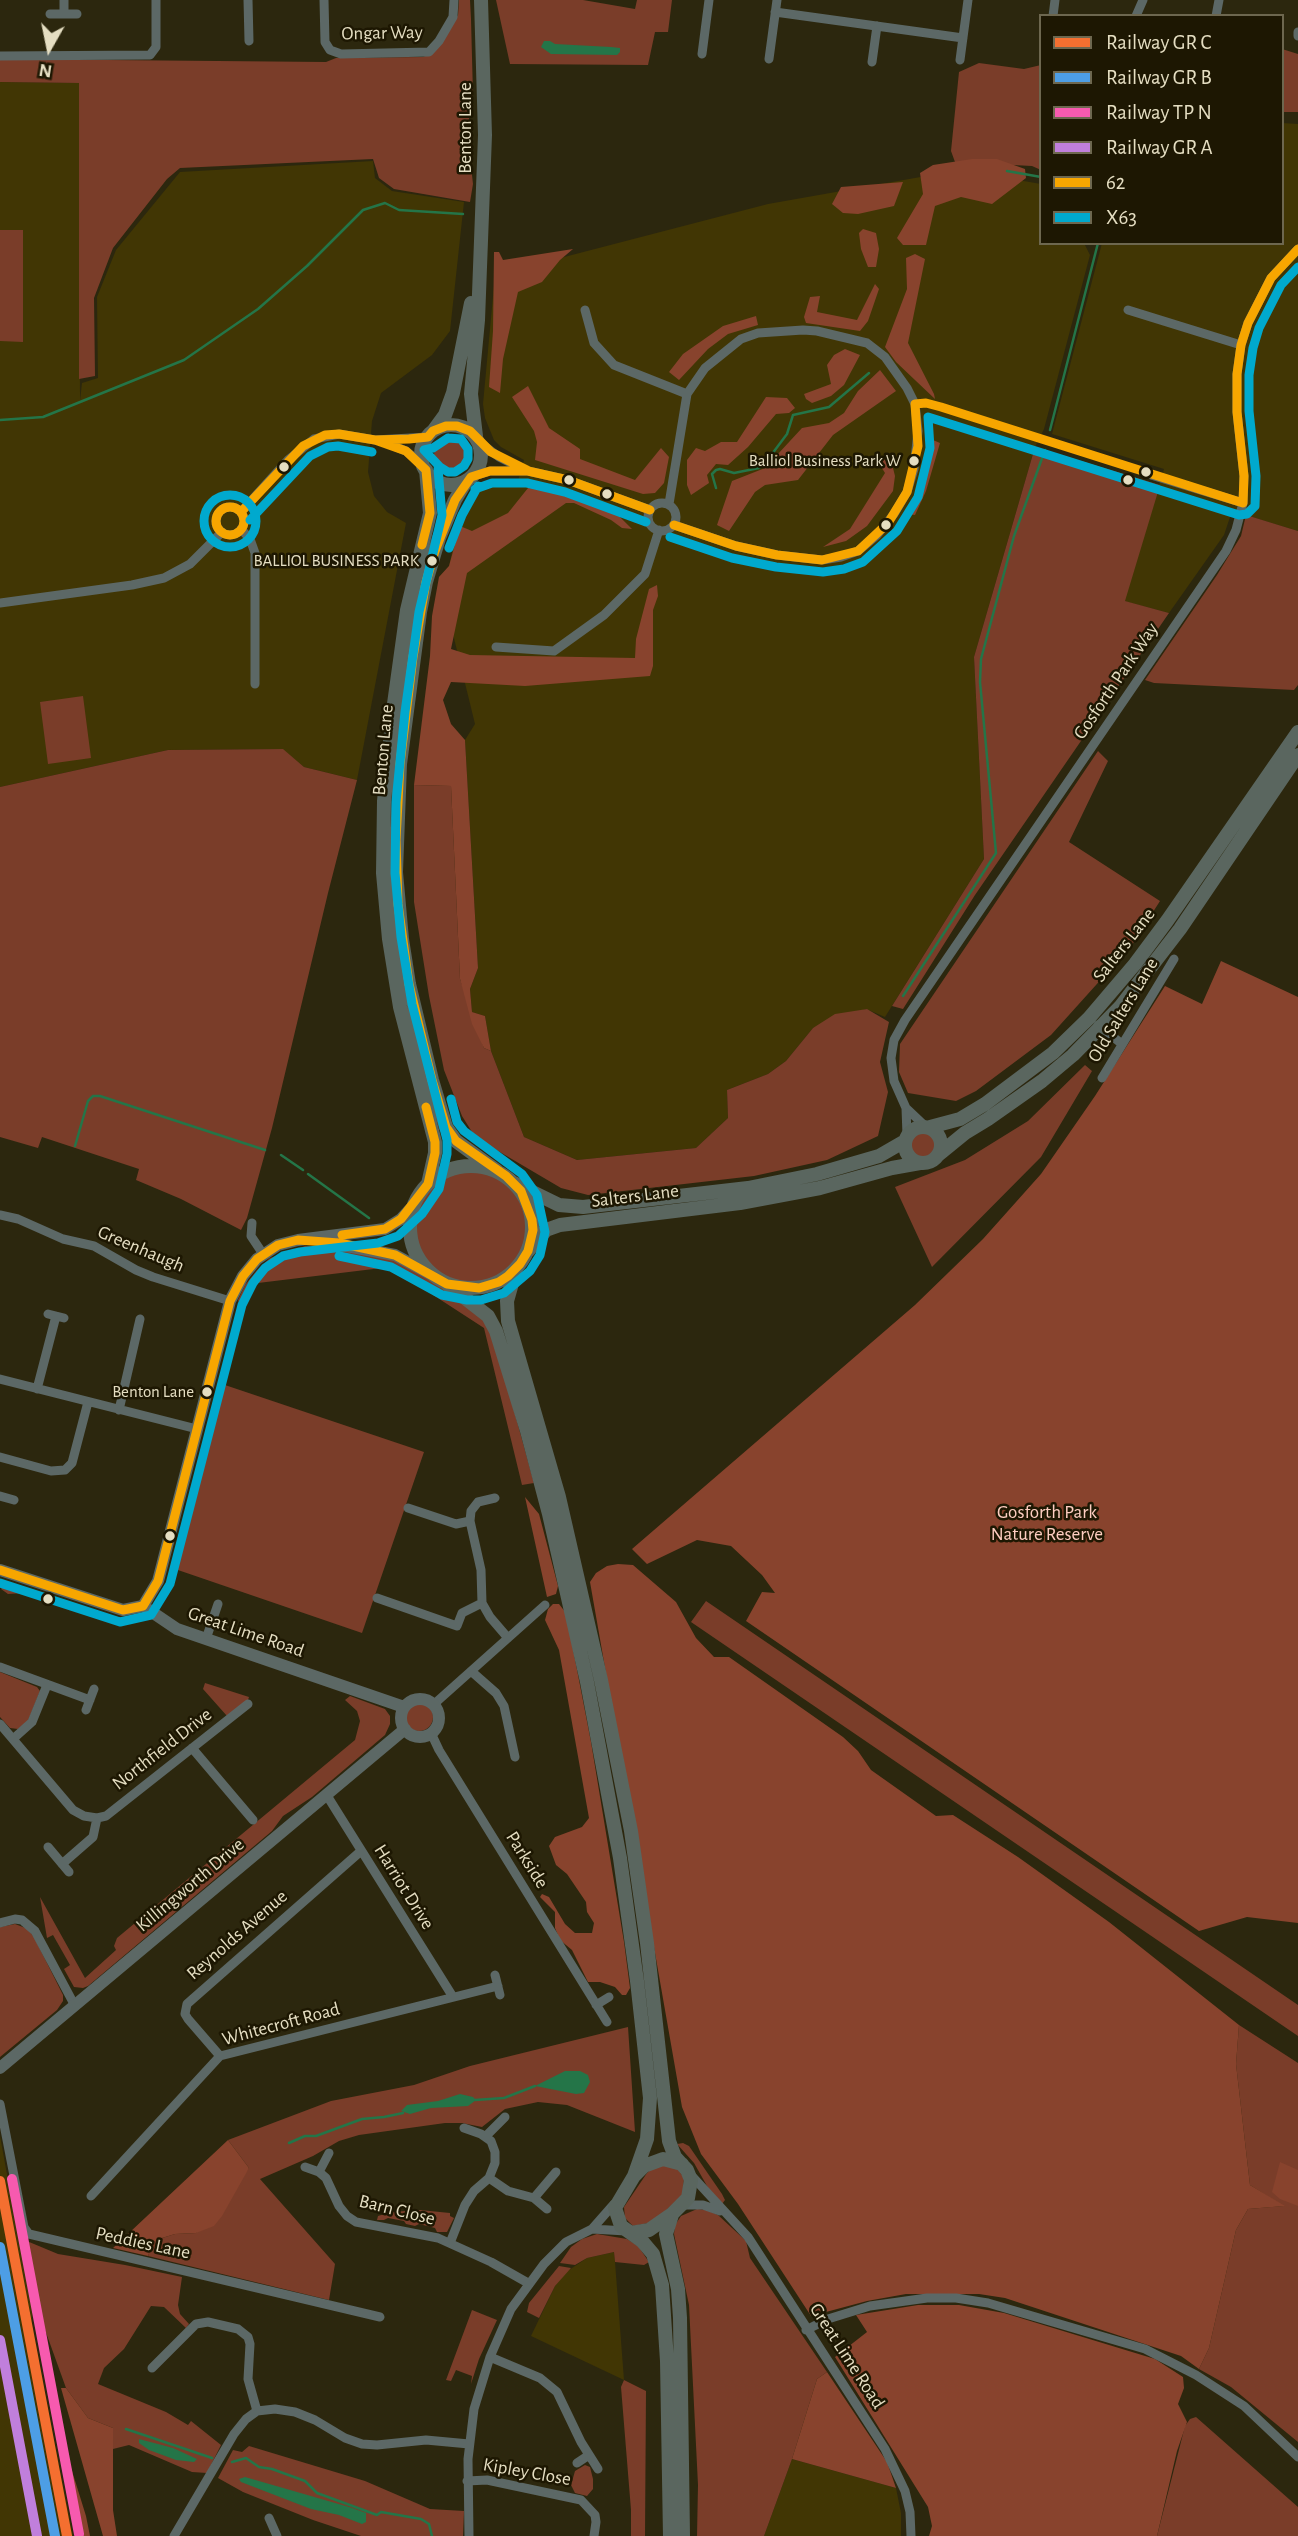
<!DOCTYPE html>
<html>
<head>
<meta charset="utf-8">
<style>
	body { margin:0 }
	#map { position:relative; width:1298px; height:2536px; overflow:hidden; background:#2c270e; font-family:"Alegreya Sans",sans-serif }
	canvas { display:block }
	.legend { position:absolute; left:1039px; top:14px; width:245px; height:231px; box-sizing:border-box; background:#1d1702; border:2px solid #6d674f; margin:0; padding:9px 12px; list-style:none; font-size:21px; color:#e5dec2 }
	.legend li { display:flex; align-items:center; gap:14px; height:35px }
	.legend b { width:35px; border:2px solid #6d674f }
	.north { position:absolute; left:14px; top:14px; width:70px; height:70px; -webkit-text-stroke:5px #1d1702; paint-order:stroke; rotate:189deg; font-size:19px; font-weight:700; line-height:28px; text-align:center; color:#e5dec2 }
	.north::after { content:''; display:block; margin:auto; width:24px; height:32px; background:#e5dec2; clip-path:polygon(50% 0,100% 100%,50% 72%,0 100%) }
</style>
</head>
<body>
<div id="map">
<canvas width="1298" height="2536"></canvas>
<ul class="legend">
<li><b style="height:9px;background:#f46f30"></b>Railway GR C</li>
<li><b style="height:9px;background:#4d9ee5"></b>Railway GR B</li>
<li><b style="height:9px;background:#f75aaf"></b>Railway TP N</li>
<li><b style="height:9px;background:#c07fdc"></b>Railway GR A</li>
<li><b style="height:9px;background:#f7a600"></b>62</li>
<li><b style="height:9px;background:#00a9ce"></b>X63</li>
</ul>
<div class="north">N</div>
</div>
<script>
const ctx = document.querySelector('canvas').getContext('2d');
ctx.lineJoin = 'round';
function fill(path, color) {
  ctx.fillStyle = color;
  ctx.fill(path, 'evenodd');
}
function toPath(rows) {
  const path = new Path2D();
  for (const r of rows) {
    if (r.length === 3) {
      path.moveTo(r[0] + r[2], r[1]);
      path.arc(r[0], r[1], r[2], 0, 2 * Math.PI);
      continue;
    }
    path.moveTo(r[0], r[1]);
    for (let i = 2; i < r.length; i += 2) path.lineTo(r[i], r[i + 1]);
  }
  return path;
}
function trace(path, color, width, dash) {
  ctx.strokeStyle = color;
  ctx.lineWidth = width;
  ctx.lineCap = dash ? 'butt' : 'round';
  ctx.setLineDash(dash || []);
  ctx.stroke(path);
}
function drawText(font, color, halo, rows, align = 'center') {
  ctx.font = font + ' "Alegreya Sans",sans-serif';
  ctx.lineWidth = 5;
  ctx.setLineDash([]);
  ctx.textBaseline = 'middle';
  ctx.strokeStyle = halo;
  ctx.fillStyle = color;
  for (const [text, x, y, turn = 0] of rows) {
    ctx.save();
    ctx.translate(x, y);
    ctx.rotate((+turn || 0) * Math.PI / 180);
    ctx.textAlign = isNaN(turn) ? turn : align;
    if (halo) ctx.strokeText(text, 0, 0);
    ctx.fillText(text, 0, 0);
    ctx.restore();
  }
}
const built = toPath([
	[0,82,79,83,80,401,82,383,98,378,97,297,116,250,180,172,373,161,375,178,392,191,464,202,450,331,432,355,381,393,372,421,368,472,374,496,387,512,406,523,357,780,304,767,282,749,168,750,0,787],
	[1282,123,1298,124,1298,531,1232,511,1224,535,1169,613,1124,601,1164,469,1052,434,1102,243,1282,243],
	[960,170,1041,184,1041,243,1084,243,1090,255,1044,429,1035,447,974,657,984,859,885,1017,866,1009,813,1028,786,1061,768,1074,727,1090,728,1118,696,1148,577,1160,524,1137,491,1051,485,1016,472,1012,470,989,478,968,465,740,475,724,439,577,449,566,454,543,470,501,476,493,490,484,518,481,524,460,501,447,494,440,485,418,483,404,495,275,768,204],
	[0,2136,16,2224,22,2239,35,2302,31,2323,73,2536,0,2536],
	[614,2252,615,2262,624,2380,531,2336,555,2286,566,2272,587,2258],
	[792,2459,896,2488,901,2513,901,2536,764,2536]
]);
const green = toPath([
	[459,0,470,0,471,19,473,95,467,131,473,184,470,202,394,189,379,178,373,159,180,168,167,179,113,248,94,298,95,376,79,379,79,83,0,82,0,59,326,62,336,58,423,57,433,53,458,15],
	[496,0,583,0,635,9,637,0,672,0,668,32,655,32,648,65,510,64],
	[1282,49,1298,54,1298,112,1282,112],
	[979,63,1024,69,1041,65,1041,170,1032,166,955,162,951,151,959,72],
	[0,230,23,230,23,342,0,341],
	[452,455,18],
	[1035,447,1160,485,1125,601,1169,613,975,895,903,1009,892,1006,984,859,974,657],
	[1246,515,1298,531,1298,685,1294,690,1154,683,1145,680,1217,575,1241,536],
	[83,696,91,758,48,764,40,702],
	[283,749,304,767,357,780,328,893,272,1128,247,1218,241,1230,181,1199,136,1180,139,1169,42,1137,38,1148,0,1137,0,787,168,750],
	[1098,751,1108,761,1069,842,1160,901,1132,945,1051,1035,976,1091,956,1101,908,1093,899,1072,900,1044],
	[414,785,451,786,460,979,484,1048,491,1051,524,1137,577,1160,696,1148,728,1118,727,1090,768,1074,786,1061,813,1028,835,1014,867,1009,889,1022,880,1062,888,1092,878,1136,827,1160,754,1176,588,1195,561,1188,488,1145,472,1132,462,1116,444,1070,429,996,414,902],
	[1085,1065,1092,1071,1041,1157,932,1267,895,1187,965,1160,1028,1121],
	[923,1145,13],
	[471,1227,56],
	[305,1246,322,1247,391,1258,406,1264,473,1308,491,1327,534,1483,522,1485,484,1328,390,1267,258,1283,241,1309,238,1300,245,1285,257,1270,270,1258],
	[222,1384,424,1452,362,1633,175,1569],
	[7,1582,59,1603,77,1604,103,1613,101,1619,24,1593,8,1594,1,1589],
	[706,1601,1298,2005,1298,2036,691,1622],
	[0,1672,37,1687,40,1691,28,1721,18,1729,10,1728,0,1717],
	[205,1683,249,1697,248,1700,227,1716,203,1689],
	[350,1696,385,1709,390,1716,390,1724,385,1735,312,1797,283,1816,272,1831,88,1986,83,1988,74,1987,64,1969,70,1965,53,1935,47,1938,40,1897,85,1978,116,1950,114,1946,117,1938,355,1740,360,1721,357,1711,345,1700],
	[419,1717,14],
	[15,1924,28,1929,34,1937,63,1995,63,2001,57,2010,0,2057,0,1927],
	[1239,2025,1298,2063,1298,2442,1231,2387,1199,2369,1209,2348,1236,2230,1248,2209,1283,2206,1250,2185,1236,2064],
	[628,2027,635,2132,567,2105,538,2102,505,2109,482,2127,462,2123,445,2123,359,2135,339,2141,313,2156,260,2179,335,2264,329,2300,148,2256,151,2247,162,2238,175,2234,196,2233,249,2168,228,2140,331,2101,414,2085,470,2066],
	[683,2143,689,2146,722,2194,725,2200,722,2204,711,2193,694,2163,677,2144],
	[657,2163,676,2166,684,2178,683,2194,654,2222,633,2226,625,2218,624,2207,647,2173],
	[697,2209,707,2210,718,2215,746,2241,750,2258,827,2372,817,2379,792,2459,764,2536,697,2536,698,2485,689,2305,674,2234,675,2225,681,2216],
	[420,2210,450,2213,450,2216,454,2218,447,2232,437,2232,435,2228,419,2224,415,2226,406,2224,404,2221,388,2218,384,2220,377,2220,378,2216,391,2212],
	[597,2234,627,2239,638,2246,649,2262,644,2265,615,2262,614,2252,587,2258,575,2265,560,2263,571,2247,582,2239],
	[22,2239,58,2254,125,2265,182,2277,178,2305,180,2314,189,2324,186,2328,164,2307,151,2306,124,2349,104,2368,98,2384,166,2412,188,2425,191,2421,221,2445,207,2473,192,2472,129,2445,113,2449,113,2428,88,2418,66,2388,35,2302],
	[559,2266,571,2268,555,2286,539,2318,527,2312,529,2303],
	[472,2310,497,2320,479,2359,471,2384,472,2376,456,2370,451,2381,446,2380],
	[624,2380,646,2391,645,2536,631,2536,631,2510,621,2387],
	[1196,2417,1298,2507,1298,2536,1157,2536,1185,2426,1190,2419],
	[249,2446,365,2481,430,2509,464,2511,463,2536,361,2536,313,2520,243,2492,218,2478,233,2450,242,2452],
	[585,2465,590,2467,593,2479,593,2489,587,2496,575,2493,571,2485,575,2471]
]);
const forest = toPath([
	[972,159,997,159,1025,169,1026,178,992,204,961,197,935,206,926,245,903,245,897,238,923,194,920,173,933,165],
	[903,182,894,206,858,214,843,213,832,204,841,187],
	[863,229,876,233,879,249,876,267,868,267,861,249,859,233],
	[573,249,560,260,542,282,518,292,503,359,500,393,489,387,493,331,494,252,499,252,503,260],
	[915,254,925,259,908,343,934,394,935,399,896,362,885,347,907,289,906,258],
	[875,284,879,289,868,321,860,331,806,323,804,317,810,297,820,296,817,312,857,320],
	[756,316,758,325,728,334,708,349,679,380,669,372,683,354,723,326],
	[845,349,860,355,844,385,831,396,812,403,806,399,804,394,831,384,827,365,834,355],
	[880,370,896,391,833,435,798,480,765,485,755,492,729,531,717,525,732,481,765,468,802,428,829,423,844,413,858,391],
	[528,386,549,428,580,449,580,459,635,480,661,448,669,457,664,483,655,493,643,494,535,460,537,442,534,431,512,397],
	[766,397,787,398,795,408,789,413,776,414,748,447,728,465,716,464,707,475,709,483,691,495,687,485,687,460,696,448,705,451,721,442,737,442],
	[933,440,940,443,926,491,915,515,907,514,924,472,927,443],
	[882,457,893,468,895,476,893,491,867,526,846,541,823,547,850,529,885,473,880,465],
	[532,483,597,503,617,514,632,529,622,528,611,520,574,503,566,503,467,573,451,649,470,655,635,658,636,639,649,589,657,585,658,596,653,610,653,666,650,676,525,686,451,682,443,700,451,724,465,740,478,968,470,989,472,1012,485,1016,491,1051,484,1048,472,1024,460,979,451,786,414,785,430,656,432,616,439,577,449,566,460,526,472,531,508,513],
	[1221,961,1298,997,1298,1923,1247,1917,1199,1931,746,1621,762,1592,775,1593,762,1575,731,1546,697,1540,647,1564,632,1549,915,1305,983,1239,1041,1174,1095,1096,1165,986,1202,1004],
	[525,1497,539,1514,558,1586,556,1594,547,1597],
	[618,1564,633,1565,676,1602,696,1638,714,1657,729,1657,843,1737,858,1751,871,1770,936,1816,953,1815,1018,1857,1109,1922,1239,2025,1236,2064,1250,2185,1285,2206,1248,2209,1236,2230,1209,2348,1199,2369,1181,2356,1005,2298,979,2294,906,2294,867,2301,811,2316,738,2204,701,2154,682,2107,590,1582,596,1573,607,1566],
	[553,1604,559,1604,566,1613,591,1742,624,1942,630,1988,626,1995,622,1995,615,1987,600,1982,588,1982,572,1950,560,1940,555,1928,555,1912,540,1897,542,1894,549,1897,565,1924,575,1933,592,1933,594,1923,587,1912,586,1902,567,1874,556,1865,549,1846,555,1837,582,1827,589,1818,559,1650,545,1620,548,1609],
	[228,2140,249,2168,222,2216,214,2226,196,2233,175,2234,162,2238,151,2247,148,2256,113,2248],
	[1280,2162,1298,2170,1298,2206,1280,2199,1272,2192],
	[918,2305,959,2305,1004,2313,1155,2359,1183,2377,1184,2388,1178,2404,1187,2422,1177,2451,1157,2536,929,2536,932,2526,928,2507,835,2357,867,2332,856,2315],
	[827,2372,887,2462,896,2488,792,2459,817,2379],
	[61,2388,66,2388,88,2418,113,2428,113,2510,117,2536,103,2536],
	[59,2429,86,2516,90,2536,79,2536]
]);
const water = toPath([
	[544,41,550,41,555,44,611,47,620,48,620,52,617,55,551,54,541,47],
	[565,2071,580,2071,588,2075,590,2082,584,2093,576,2094,535,2086],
	[460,2094,473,2097,476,2100,468,2106,431,2108,410,2114,401,2111,407,2105,438,2101],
	[139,2439,173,2448,197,2459,194,2462,176,2460,149,2450,139,2443],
	[245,2477,349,2507,366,2513,366,2522,362,2524,339,2515,311,2509,241,2482,239,2479]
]);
const stream = toPath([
	[1007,171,1041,177],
	[0,420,43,417,184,360,258,309,307,266,363,210,385,203,399,210,463,214],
	[1050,430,1098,243],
	[716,488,712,474,716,470,720,469,734,473,759,468,769,458,787,434,793,415,829,407,869,373],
	[903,996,996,853,980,682,981,659,1014,536,1045,450],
	[75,1146,88,1101,93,1096,100,1096,265,1150],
	[281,1155,303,1170],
	[308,1174,369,1218],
	[475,2100,504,2098,535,2086],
	[289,2143,305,2136,316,2136,362,2119,384,2117,403,2113],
	[126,2429,212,2458],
	[232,2462,246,2458,259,2467,272,2469,305,2481,317,2493,377,2515,381,2512,421,2519,429,2524,432,2536]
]);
const minor = toPath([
	[64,0,64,14],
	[248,0,249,41],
	[324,0,325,42,330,50,341,54,429,52,439,41,453,17,454,0],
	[775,12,963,38],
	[50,14,77,14],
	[1053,16,1055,0],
	[1136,16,1143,0],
	[1216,16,1219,0],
	[1298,32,1298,36],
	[702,54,709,0],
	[0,56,150,55,156,47,156,0],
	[769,59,777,0],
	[960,60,968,0],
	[872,62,877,26],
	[585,310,594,343,614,365,687,394],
	[1128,310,1241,345],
	[478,441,499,457,523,469],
	[384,442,406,451,423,465],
	[1151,475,1243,503],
	[471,477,490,471,528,471,568,480,650,510],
	[662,517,14],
	[669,504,687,394,705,368,741,339,758,333,803,330,817,331,867,343,885,357,907,388,915,404,918,431,914,469,907,492,894,514,877,535,858,551,841,557,822,560,777,555,736,546,674,525],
	[230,521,14],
	[241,512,288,460,314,439,339,434,375,440,428,437],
	[241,529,250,539,255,553,255,684],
	[0,603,132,585,164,578,190,564,222,532],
	[496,647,554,651,604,615,645,574,659,530],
	[1098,1025,1122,1044],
	[1102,1078,1174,959],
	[906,1108,925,1126],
	[907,1135,906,1108,894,1081,891,1058,894,1040,905,1020,1226,551,1236,530,1243,503,1244,476,1237,412,1237,374,1241,345,1248,323,1271,278,1298,249],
	[0,1215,18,1219,63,1239,94,1246,136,1270,153,1277,230,1301],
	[252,1223,251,1236,263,1254],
	[48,1314,64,1318],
	[0,1379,197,1429],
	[37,1389,56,1316],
	[119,1410,140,1319],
	[0,1457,51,1471,65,1470,72,1463,88,1402],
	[0,1496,14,1500],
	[408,1508,456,1524,470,1521],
	[377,1598,457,1626,462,1613,482,1603,490,1617,508,1638],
	[482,1603,481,1570,470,1521,471,1511,478,1502,495,1498],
	[206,1639,218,1604],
	[0,1667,90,1700],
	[471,1671,496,1693,504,1706,515,1757],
	[433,1705,545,1605],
	[86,1710,94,1689],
	[0,1724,73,1810,84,1816,97,1818,106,1816,248,1704],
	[431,1733,439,1750,607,2022],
	[13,1739,32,1722,47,1685],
	[192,1748,253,1820],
	[326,1794,453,1997],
	[48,1847,69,1872],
	[62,1864,93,1837,97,1818],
	[0,1923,15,1919,22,1920,35,1931,75,2006],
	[495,1975,500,1995],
	[596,2005,609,1997],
	[220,2056,188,2019,185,2014,187,2004,361,1851],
	[0,2104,24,2227,29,2234,380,2317],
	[486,2136,505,2117],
	[305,2167,319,2172,326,2178,339,2206,347,2216,356,2222,438,2238,491,2262,528,2283],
	[319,2172,329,2153],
	[691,2175,748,2237,885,2449,905,2491,910,2512,911,2536],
	[489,2178,508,2191,534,2198,547,2209],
	[91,2196,220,2056,498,1986],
	[534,2198,556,2172],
	[683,2205,703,2205,720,2211],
	[592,2229,614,2204],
	[450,2243,465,2205,474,2191,489,2178,495,2163,495,2152,491,2141,481,2134,464,2128],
	[806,2330,828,2319,870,2306,927,2298,956,2298,988,2303,1145,2349,1196,2375,1244,2406,1298,2457],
	[490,2357,540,2378,557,2392,581,2442,598,2469],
	[152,2368,196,2324,208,2322,238,2329,248,2337,250,2344,248,2379,257,2411],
	[577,2463,589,2455],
	[467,2481,487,2480,581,2500,595,2515,596,2522,594,2536],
	[269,2518,277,2536],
	[174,2536,234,2434,246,2419,257,2411,275,2409,295,2412,315,2420,345,2438,362,2444,377,2445,426,2440,469,2444],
	[469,2536,468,2459,474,2409,490,2357,511,2309,544,2264,566,2242,592,2229,626,2231]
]);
const secondary = toPath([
	[325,1242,395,1255,434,1276],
	[0,1570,123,1610,143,1606],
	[143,1606,158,1581,230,1301,243,1276,257,1259,278,1245,298,1240,385,1229,401,1219,413,1206],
	[143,1606,177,1629,404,1707],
	[420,1718,19],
	[0,2068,405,1729]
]);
const primary = toPath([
	[451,455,30],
	[434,430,445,415,453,393,471,303],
	[476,436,471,394,478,320,485,135,481,0],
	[426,470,430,513,407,610,393,711,384,801,383,873,389,939,400,1007,435,1142,435,1153,428,1184],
	[467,480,455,500,439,538,426,582,420,612,400,764,396,872,402,939,409,984,432,1080,446,1127,456,1141,497,1171],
	[923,1145,18],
	[930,1127,960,1119,985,1104,1053,1053,1089,1018,1135,964,1167,921,1298,732],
	[938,1155,965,1133,988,1119,1042,1081,1073,1055,1120,1007,1180,929,1298,755],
	[471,1227,61],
	[514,1183,559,1205,583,1207,748,1188,817,1174,879,1156,905,1141],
	[528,1251,546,1230,560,1225,740,1203,820,1188,892,1168,920,1163],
	[516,1269,507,1301,508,1321,559,1497,601,1680,631,1831,647,1943,669,2141,675,2157,687,2170,691,2180,688,2198,672,2214,649,2230,631,2233],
	[447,1284,488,1316,496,1331,527,1431,549,1514,587,1682,620,1858,637,1981,650,2098,647,2139,634,2176],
	[672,2215,666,2234,678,2289,680,2318,683,2536],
	[670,2536,667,2361,662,2285,653,2254,642,2241,621,2226,615,2208,634,2176,644,2166,663,2159,682,2164]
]);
const bus1 = toPath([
	[915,404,926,403,941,407,1243,503],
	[375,440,406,451,426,470,430,513,422,545],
	[1243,503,1244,476,1237,412,1237,374,1241,345,1248,323,1271,278,1298,249],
	[230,521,14],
	[241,512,303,446,325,435,339,434,375,440,409,439,428,437,433,431,446,426,457,426,470,431,491,452,527,470],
	[674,525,736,546,777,555,822,560,858,551,888,523,907,492,918,446,915,404],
	[342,1235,385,1229,401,1219,428,1184,435,1153,435,1142,426,1107],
	[0,1570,123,1610,143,1606],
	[143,1606,158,1581,230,1301,243,1276,257,1259,278,1245,298,1240,339,1243,395,1255,447,1284,479,1288,499,1282,508,1276,520,1264,528,1251,533,1230,532,1220,521,1191,506,1176,456,1141,446,1127,432,1080,409,984,398,904,396,840,400,764,413,657,426,582,435,551,455,500,471,477,490,471,528,471,568,480,650,510]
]);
const bus2 = toPath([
	[448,438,461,439,468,449,468,459,464,466,455,472,448,472,440,467,424,450,433,448,448,438],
	[475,489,492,483,527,483,565,492,646,522],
	[230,521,26],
	[250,520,310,456,328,447,338,446,372,452],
	[670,537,732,558,776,567,823,572,844,569,863,562,897,531,918,497,930,448,928,417,1239,515,1247,514,1255,506,1256,476,1249,411,1249,375,1253,348,1259,328,1281,285,1298,267],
	[449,548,462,515,478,486],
	[339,1256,391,1267,442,1295,467,1300,481,1300,504,1293,530,1271,540,1255,545,1232,537,1195,522,1174,464,1131,457,1122,451,1099],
	[0,1583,120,1622,151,1615,170,1584,242,1305,253,1283,265,1268,283,1256,300,1252,378,1243,398,1236,422,1214,439,1189,447,1154,447,1140,412,1004,401,937,395,873,396,802,405,712,419,612,442,515,438,469]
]);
const rail1 = toPath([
	[0,2181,67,2536]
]);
const rail2 = toPath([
	[0,2247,55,2536]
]);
const rail3 = toPath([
	[12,2179,79,2534]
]);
const rail4 = toPath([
	[0,2340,37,2536]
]);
const markers = [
	[914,461,6,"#e5dec2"],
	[284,467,6,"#e5dec2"],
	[1146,472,6,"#e5dec2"],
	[569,480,6,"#e5dec2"],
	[1128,480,6,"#e5dec2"],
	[607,494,6,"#e5dec2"],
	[886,525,6,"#e5dec2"],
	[432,561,6,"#e5dec2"],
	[207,1392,6,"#e5dec2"],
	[170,1536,6,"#e5dec2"],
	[48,1599,6,"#e5dec2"]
];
const busNames = [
	["Balliol Business Park W",901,461],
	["BALLIOL BUSINESS PARK",419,561],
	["Benton Lane",194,1392]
];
const streetNames = [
	["Ongar Way",382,33,-1],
	["Benton Lane",465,128,-90],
	["Gosforth Park Way",1116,681,-56],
	["Benton Lane",383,750,-85],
	["Salters Lane",1124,945,-52],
	["Old Salters Lane",1123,1010,-59],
	["Salters Lane",635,1196,-7],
	["Greenhaugh",141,1249,23],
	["Great Lime Road",246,1632,19],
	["Northfield Drive",162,1749,-38],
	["Parkside",527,1860,58],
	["Killingworth Drive",190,1885,-40],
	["Harriot Drive",404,1887,58],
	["Reynolds Avenue",237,1935,-41],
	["Whitecroft Road",281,2024,-15],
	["Barn Close",397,2210,14],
	["Peddies Lane",143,2243,12],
	["Great Lime Road",847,2356,57],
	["Kipley Close",527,2472,10]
];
const parkNames = [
	["Gosforth Park",1047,1512],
	["Nature Reserve",1047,1534]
];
fill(built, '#413604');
fill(green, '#7a3d29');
fill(forest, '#88432d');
fill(water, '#247548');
trace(stream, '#247548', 2.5);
trace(minor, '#5c6866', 9);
trace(secondary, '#5c6865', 12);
trace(primary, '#5a665f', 14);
trace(bus1, '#f7a600', 9);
trace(bus2, '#00a9ce', 9);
trace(rail1, '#f46f30', 10);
trace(rail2, '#4d9ee5', 10);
trace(rail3, '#f75aaf', 10);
trace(rail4, '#c07fdc', 10);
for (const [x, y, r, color] of markers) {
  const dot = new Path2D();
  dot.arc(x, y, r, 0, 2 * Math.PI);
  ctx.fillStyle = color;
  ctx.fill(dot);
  trace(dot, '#1d1702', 2.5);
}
drawText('17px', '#e5dec2', '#1d1702', busNames, 'right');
drawText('19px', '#e5dec2', '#1d1702', streetNames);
drawText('19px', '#fecec1', '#1d1702', parkNames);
</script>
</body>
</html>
